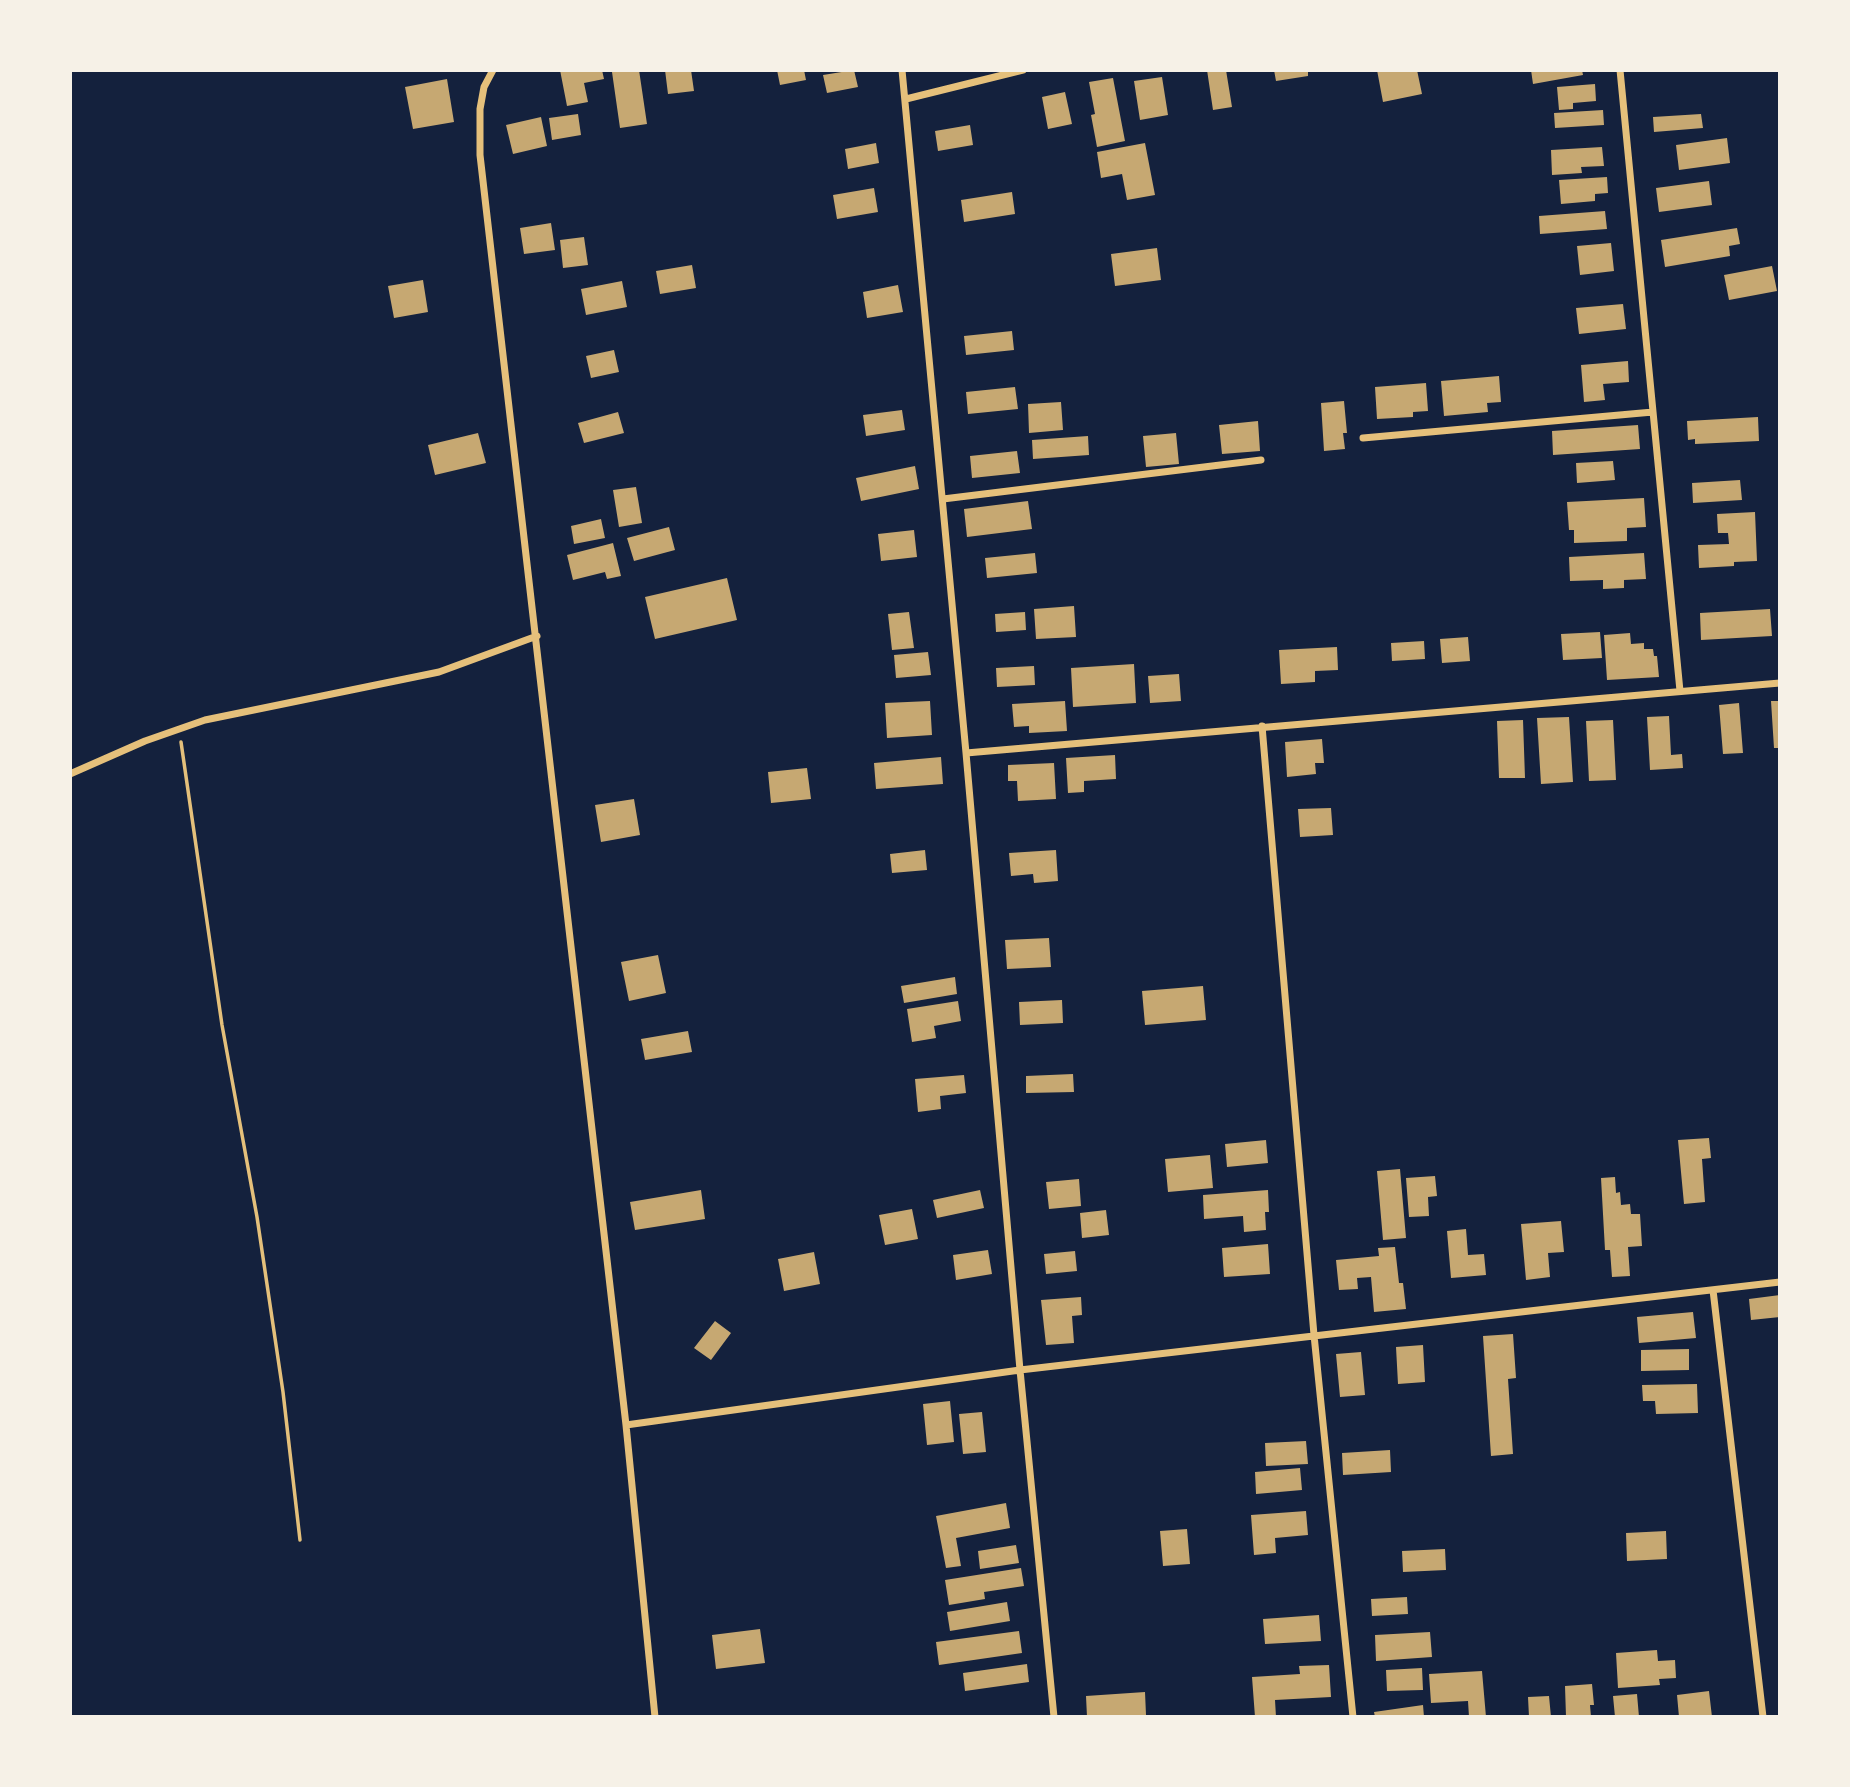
<!DOCTYPE html>
<html>
<head>
<meta charset="utf-8">
<style>
	body { margin:0 }
	#map { position:relative; width:1850px; height:1787px; overflow:hidden; background:#14213d; font-family:Montserrat,sans-serif }
	canvas { display:block }
	.frame { position:absolute; inset:0; border:72px solid #f6f1e7; pointer-events:none }
</style>
</head>
<body>
<div id="map">
<canvas width="1850" height="1787"></canvas>
<div class="frame"></div>
</div>
<script>
const ctx = document.querySelector('canvas').getContext('2d');
ctx.lineJoin = 'round';
function fill(path, color) {
  ctx.fillStyle = color;
  ctx.fill(path, 'evenodd');
}
function toPath(rows) {
  const path = new Path2D();
  for (const r of rows) {
    path.moveTo(r[0], r[1]);
    for (let i = 2; i < r.length; i += 2) path.lineTo(r[i], r[i + 1]);
  }
  return path;
}
function trace(path, color, width, dash) {
  ctx.strokeStyle = color;
  ctx.lineWidth = width;
  ctx.lineCap = dash ? 'butt' : 'round';
  ctx.setLineDash(dash || []);
  ctx.stroke(path);
}
const building = toPath([
	[560,70,602,70,604,79,584,83,588,102,567,106],
	[626,70,639,70,647,124,620,128,612,72],
	[665,70,691,70,694,91,668,94],
	[777,70,804,70,806,80,780,85],
	[854,70,858,87,827,93,823,75],
	[1207,70,1226,70,1232,107,1213,110],
	[1274,70,1308,70,1308,76,1276,81],
	[1377,70,1417,70,1422,94,1383,102],
	[1531,70,1582,70,1583,75,1533,84],
	[1162,77,1168,115,1140,120,1134,81],
	[1113,78,1125,141,1097,147,1091,115,1095,114,1089,82],
	[447,79,454,122,413,129,405,87],
	[1595,84,1596,101,1573,103,1573,109,1559,110,1557,87],
	[1065,92,1072,124,1048,129,1042,97],
	[1603,110,1604,125,1555,128,1554,113],
	[578,114,581,135,552,140,549,118],
	[1701,114,1703,128,1654,132,1653,117],
	[541,117,547,146,513,154,506,125],
	[970,125,973,145,938,151,935,131],
	[1727,138,1730,163,1679,170,1676,145],
	[876,143,879,163,848,169,845,149],
	[1145,143,1155,195,1127,200,1122,174,1101,178,1097,152],
	[1602,147,1604,166,1581,167,1582,173,1552,175,1551,150],
	[1607,177,1608,193,1595,194,1595,201,1561,204,1559,180],
	[1709,181,1712,205,1659,212,1656,188],
	[874,188,878,212,837,219,833,195],
	[1012,192,1015,214,964,222,961,200],
	[1605,211,1607,229,1540,234,1539,216],
	[551,223,555,250,524,254,520,228],
	[1737,228,1740,244,1729,246,1730,256,1665,267,1661,240],
	[584,237,588,265,563,268,560,240],
	[1611,243,1614,271,1580,275,1577,246],
	[1157,248,1161,280,1115,286,1111,254],
	[692,265,696,288,660,294,656,271],
	[1772,266,1777,291,1729,300,1724,275],
	[423,280,428,312,394,318,388,286],
	[622,281,627,307,586,315,581,289],
	[898,285,903,312,867,318,863,292],
	[1623,304,1626,329,1579,334,1576,308],
	[1012,331,1014,350,966,355,964,336],
	[614,350,619,372,591,378,586,356],
	[1628,361,1629,382,1603,384,1605,400,1584,402,1581,365],
	[1499,376,1501,402,1487,403,1488,412,1444,416,1441,381],
	[1426,383,1428,411,1413,412,1413,417,1377,419,1375,387],
	[1015,387,1018,409,968,414,966,392],
	[1344,401,1347,433,1343,433,1345,449,1324,451,1321,403],
	[1061,402,1063,430,1029,433,1028,404],
	[902,410,905,430,866,436,863,415],
	[618,412,624,433,584,443,578,423],
	[1758,417,1759,441,1695,444,1695,439,1688,440,1687,421],
	[1258,421,1260,451,1222,454,1219,425],
	[1638,425,1640,449,1553,455,1552,431],
	[478,433,486,463,435,475,428,445],
	[1176,433,1179,464,1146,467,1143,436],
	[1088,436,1089,455,1033,459,1032,440],
	[1017,451,1020,473,972,478,970,456],
	[1613,461,1615,480,1577,483,1576,463],
	[915,466,919,489,861,501,856,478],
	[1740,480,1742,500,1693,503,1692,483],
	[636,487,642,523,619,527,613,490],
	[1644,498,1646,527,1627,528,1627,541,1574,543,1574,530,1569,530,1567,502],
	[1028,501,1032,529,967,537,964,509],
	[1755,512,1757,561,1734,562,1734,566,1699,568,1698,545,1729,544,1728,533,1718,533,1717,514],
	[601,519,605,538,574,544,571,526],
	[669,527,675,550,634,561,627,538],
	[914,530,917,557,881,561,878,534],
	[613,543,621,576,607,579,605,572,573,580,567,555],
	[1035,553,1037,573,987,578,985,558],
	[1644,553,1646,579,1624,580,1624,588,1603,589,1603,580,1570,581,1569,557],
	[727,578,737,620,655,639,645,597],
	[1074,606,1076,637,1036,639,1034,609],
	[1770,609,1772,636,1701,640,1700,613],
	[909,612,914,648,892,650,888,614],
	[1025,612,1026,630,996,632,995,614],
	[1600,632,1602,658,1563,660,1561,634],
	[1630,633,1631,644,1644,643,1644,649,1653,649,1654,656,1657,656,1659,677,1607,680,1604,635],
	[1468,637,1470,661,1442,663,1440,639],
	[1424,641,1425,659,1392,661,1391,643],
	[1337,647,1338,670,1315,671,1315,682,1281,684,1279,650],
	[928,652,931,675,896,678,894,655],
	[1134,664,1136,703,1073,707,1071,668],
	[1034,666,1035,685,997,687,996,668],
	[1179,674,1181,701,1150,703,1148,676],
	[930,701,932,735,887,738,885,703],
	[1065,701,1067,731,1029,733,1029,726,1014,727,1012,704],
	[1771,701,1780,701,1780,748,1774,748],
	[1739,703,1743,753,1723,754,1719,705],
	[1669,716,1671,755,1682,754,1683,768,1650,770,1647,717],
	[1569,717,1573,782,1541,784,1537,718],
	[1523,720,1525,778,1499,778,1497,721],
	[1613,720,1616,780,1589,781,1586,721],
	[1322,739,1324,763,1315,763,1316,774,1287,777,1285,742],
	[1115,755,1116,779,1084,781,1084,792,1068,793,1066,758],
	[941,757,943,784,876,789,874,763],
	[1054,763,1056,799,1018,801,1017,781,1008,781,1008,765],
	[807,768,811,799,771,803,768,772],
	[634,799,640,835,601,842,595,805],
	[1331,808,1333,835,1300,837,1298,809],
	[925,850,927,870,892,873,890,854],
	[1056,850,1058,881,1034,883,1033,874,1011,876,1009,853],
	[1049,938,1051,967,1007,969,1005,940],
	[658,955,666,993,629,1001,621,962],
	[955,977,957,994,904,1003,901,986],
	[1203,986,1206,1020,1145,1025,1142,991],
	[1062,1000,1063,1023,1020,1025,1019,1002],
	[958,1001,961,1021,934,1026,936,1038,912,1042,907,1009],
	[688,1031,692,1052,645,1060,641,1039],
	[1073,1074,1074,1092,1026,1093,1026,1076],
	[964,1075,966,1093,940,1096,941,1109,918,1112,915,1079],
	[1709,1138,1711,1158,1702,1159,1705,1202,1684,1204,1678,1140],
	[1266,1140,1268,1163,1227,1167,1225,1144],
	[1210,1155,1213,1188,1168,1192,1165,1159],
	[1400,1169,1406,1238,1383,1240,1377,1171],
	[1435,1176,1437,1196,1428,1197,1429,1216,1409,1217,1406,1178],
	[1615,1177,1616,1193,1620,1192,1621,1205,1630,1204,1631,1214,1640,1214,1642,1246,1628,1247,1630,1276,1612,1277,1610,1250,1605,1250,1601,1178],
	[1079,1179,1081,1206,1049,1209,1046,1182],
	[701,1190,705,1219,635,1230,630,1202],
	[980,1190,984,1208,937,1218,933,1200],
	[1268,1190,1269,1212,1265,1212,1266,1230,1244,1232,1243,1216,1204,1219,1203,1195],
	[912,1209,918,1239,885,1245,879,1215],
	[1106,1210,1109,1235,1082,1238,1080,1213],
	[1561,1221,1564,1252,1548,1253,1550,1277,1526,1280,1521,1224],
	[1466,1229,1468,1255,1484,1254,1486,1275,1451,1278,1447,1231],
	[1268,1244,1270,1274,1224,1277,1222,1248],
	[1395,1247,1399,1283,1403,1283,1406,1309,1374,1312,1371,1277,1357,1278,1358,1289,1339,1290,1336,1260,1379,1256,1378,1248],
	[988,1250,992,1274,956,1280,953,1255],
	[1075,1251,1077,1271,1046,1274,1044,1254],
	[814,1252,820,1284,784,1291,778,1259],
	[1780,1295,1780,1317,1751,1320,1749,1299],
	[1081,1297,1082,1315,1072,1316,1074,1343,1046,1345,1041,1300],
	[1693,1312,1696,1338,1639,1343,1637,1317],
	[715,1321,731,1333,711,1360,694,1348],
	[1513,1334,1516,1378,1508,1379,1513,1454,1491,1456,1483,1336],
	[1423,1345,1425,1382,1398,1384,1396,1347],
	[1689,1349,1689,1370,1641,1371,1641,1350],
	[1361,1352,1365,1395,1340,1397,1336,1354],
	[1697,1384,1698,1413,1656,1414,1655,1401,1643,1401,1642,1385],
	[950,1401,954,1442,927,1445,923,1404],
	[982,1412,986,1452,963,1454,959,1414],
	[1306,1441,1308,1464,1266,1466,1265,1443],
	[1390,1450,1391,1472,1343,1475,1342,1453],
	[1300,1468,1302,1490,1256,1494,1255,1472],
	[1006,1503,1010,1528,956,1538,961,1566,946,1568,936,1516],
	[1306,1511,1308,1535,1275,1538,1276,1553,1254,1555,1251,1515],
	[1187,1529,1190,1564,1163,1566,1160,1531],
	[1666,1531,1667,1559,1627,1561,1626,1533],
	[1016,1545,1019,1563,980,1569,978,1551],
	[1445,1549,1446,1570,1403,1572,1402,1551],
	[1021,1568,1024,1586,984,1592,985,1599,949,1605,945,1580],
	[1407,1597,1408,1614,1372,1616,1371,1599],
	[1007,1602,1010,1621,950,1631,947,1612],
	[1319,1615,1321,1641,1265,1644,1263,1619],
	[760,1629,765,1663,716,1669,712,1635],
	[1019,1631,1022,1653,939,1665,936,1642],
	[1430,1632,1432,1657,1376,1661,1375,1635],
	[1657,1650,1658,1661,1675,1660,1676,1678,1659,1679,1660,1685,1618,1688,1616,1653],
	[1027,1664,1029,1682,965,1691,963,1673],
	[1329,1665,1331,1697,1275,1700,1276,1717,1255,1717,1252,1677,1300,1674,1299,1666],
	[1422,1668,1423,1690,1387,1691,1386,1670],
	[1482,1671,1486,1717,1469,1717,1468,1701,1431,1703,1429,1674],
	[1592,1684,1594,1705,1590,1705,1591,1717,1566,1717,1565,1686],
	[1709,1691,1712,1717,1679,1717,1677,1695],
	[1145,1692,1146,1715,1087,1717,1086,1696],
	[1637,1694,1639,1717,1615,1717,1613,1696],
	[1549,1696,1551,1717,1529,1717,1528,1697],
	[1423,1705,1424,1717,1375,1717,1374,1712]
]);
const path = toPath([
	[181,742,222,1025,257,1217,283,1392,300,1540]
]);
const minor = toPath([
	[493,70,484,87,480,109,480,155,626,1425,655,1717],
	[902,70,966,753,1020,1370,1054,1717],
	[1620,70,1680,691],
	[906,99,1023,70],
	[1363,438,1653,412],
	[943,499,1261,460],
	[1262,726,1314,1335,1353,1717],
	[966,753,1780,683],
	[70,774,145,741,205,720,439,672,537,636],
	[1713,1290,1763,1717],
	[626,1425,1020,1370,1780,1282]
]);
fill(building, '#c6a872');
trace(path, '#e5c07b', 3.5);
trace(minor, '#e5c07b', 7);
</script>
</body>
</html>
